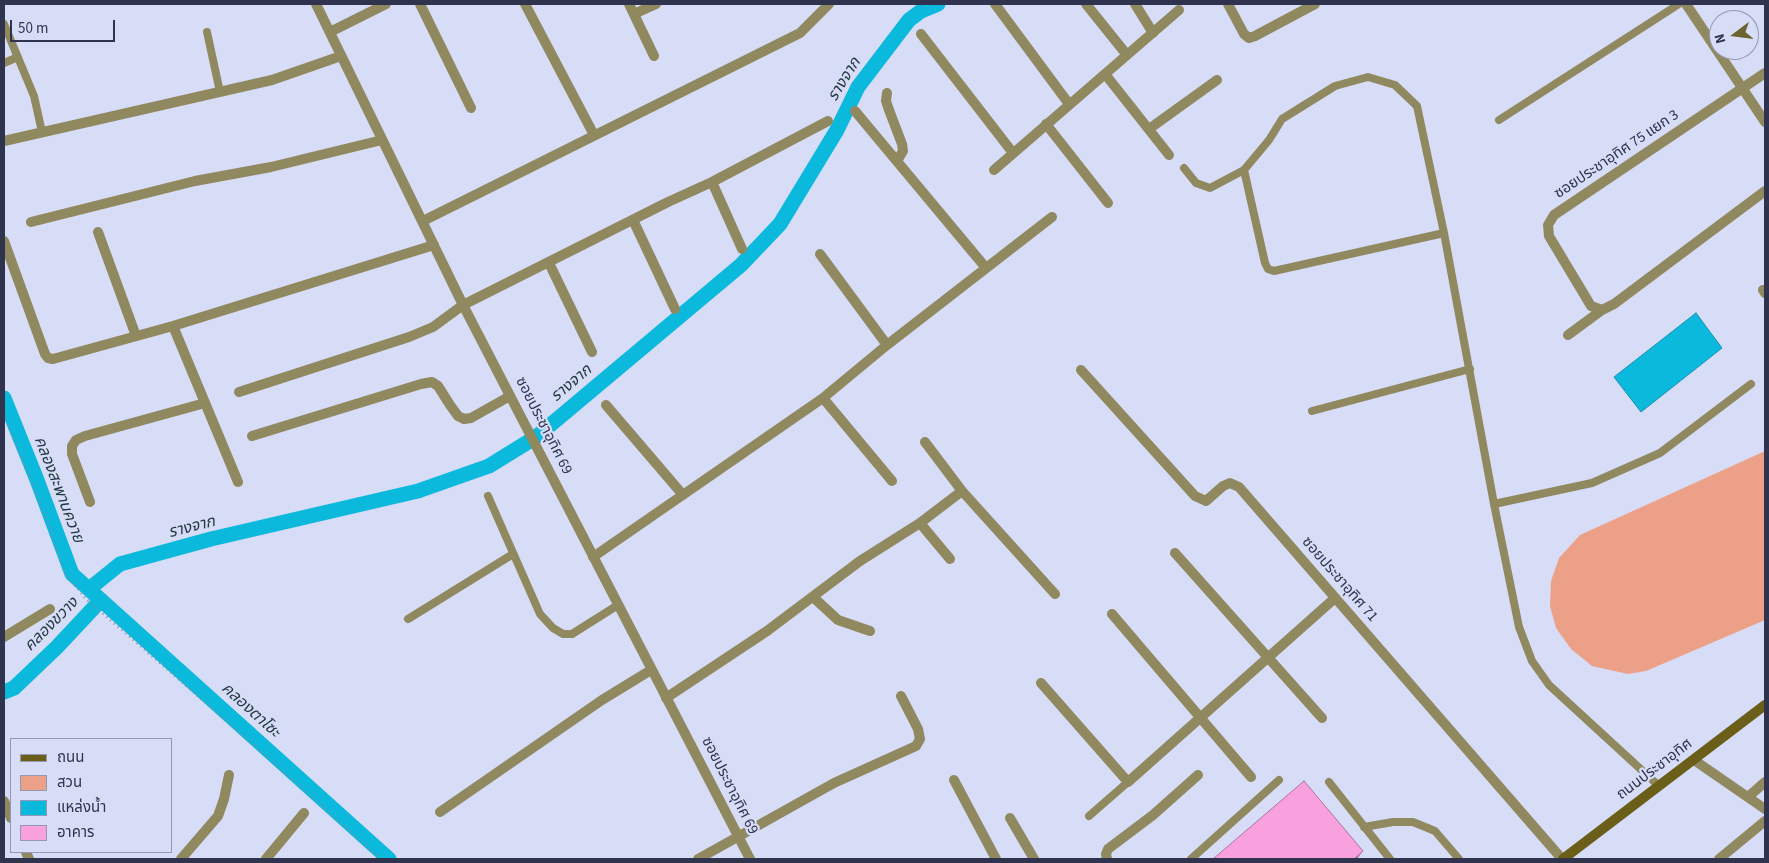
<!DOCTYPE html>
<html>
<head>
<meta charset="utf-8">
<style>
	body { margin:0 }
	#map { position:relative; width:1769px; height:863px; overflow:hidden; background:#d7dcf7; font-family:"Source Sans 3","Noto Sans Thai",sans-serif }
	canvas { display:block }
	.frame { position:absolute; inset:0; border:5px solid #30334d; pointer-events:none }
	.legend { position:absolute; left:10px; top:738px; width:162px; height:115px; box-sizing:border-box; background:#d7dcf7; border:1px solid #9498b3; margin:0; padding:6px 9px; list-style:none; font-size:15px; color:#30334d }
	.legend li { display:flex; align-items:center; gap:10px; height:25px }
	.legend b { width:25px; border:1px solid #9498b3 }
	.north { position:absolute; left:1709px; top:10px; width:50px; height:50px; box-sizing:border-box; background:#d7dcf7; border:1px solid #9498b3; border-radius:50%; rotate:255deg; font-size:14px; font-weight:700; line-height:20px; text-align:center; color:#30334d }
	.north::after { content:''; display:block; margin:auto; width:18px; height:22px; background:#6d6330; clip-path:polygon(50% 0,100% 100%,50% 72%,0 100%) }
	.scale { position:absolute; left:10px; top:20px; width:105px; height:22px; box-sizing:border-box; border:2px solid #30334d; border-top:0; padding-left:6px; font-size:15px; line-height:18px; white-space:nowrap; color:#30334d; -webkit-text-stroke:4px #d7dcf7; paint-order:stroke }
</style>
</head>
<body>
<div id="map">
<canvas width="1769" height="863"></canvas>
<div class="frame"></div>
<ul class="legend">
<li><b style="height:6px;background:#6b5e19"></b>ถนน</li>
<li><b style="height:14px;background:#eda088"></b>สวน</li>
<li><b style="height:14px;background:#0bb9dd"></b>แหล่งน้ำ</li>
<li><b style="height:14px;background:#f9a1de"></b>อาคาร</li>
</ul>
<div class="north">N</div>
<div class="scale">50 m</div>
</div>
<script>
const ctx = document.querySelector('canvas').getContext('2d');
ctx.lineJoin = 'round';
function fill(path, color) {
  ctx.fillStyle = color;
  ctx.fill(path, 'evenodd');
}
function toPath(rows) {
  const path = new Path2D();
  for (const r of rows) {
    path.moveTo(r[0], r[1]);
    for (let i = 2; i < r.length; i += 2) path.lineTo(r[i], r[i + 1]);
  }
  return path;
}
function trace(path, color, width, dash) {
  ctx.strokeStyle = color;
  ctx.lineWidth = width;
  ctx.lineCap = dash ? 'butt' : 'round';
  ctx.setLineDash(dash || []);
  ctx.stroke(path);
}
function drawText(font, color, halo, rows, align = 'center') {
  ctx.font = font + ' "Source Sans 3","Noto Sans Thai",sans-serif';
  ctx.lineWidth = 4.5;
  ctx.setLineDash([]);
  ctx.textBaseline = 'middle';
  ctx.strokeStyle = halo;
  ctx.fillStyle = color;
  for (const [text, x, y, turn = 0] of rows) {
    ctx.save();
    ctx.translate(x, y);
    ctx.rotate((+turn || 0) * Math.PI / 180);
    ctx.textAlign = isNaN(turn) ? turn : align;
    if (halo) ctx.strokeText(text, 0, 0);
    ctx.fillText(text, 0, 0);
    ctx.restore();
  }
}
const green = toPath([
	[1765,451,1765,620,1646,671,1628,674,1592,666,1571,649,1556,628,1550,606,1551,581,1559,558,1580,535]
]);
const water = toPath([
	[1696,313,1722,348,1641,412,1614,377,1696,313]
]);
const canal = toPath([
	[4,398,37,480,72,574,389,859],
	[89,589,120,564,211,539,418,491,489,466,536,437,741,265,780,224,837,130,858,87,909,20,921,11,938,4],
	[4,692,14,688,57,647,101,600]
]);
const path = toPath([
	[4,415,45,514,65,573,85,598,253,744,381,859]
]);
const service = toPath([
	[4,24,34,96,42,132],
	[207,32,220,92],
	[4,63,18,57],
	[1499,120,1679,4],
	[1184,168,1196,183,1210,188,1244,170,1269,140,1282,119,1335,86,1368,77,1395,85,1417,106,1444,233,1494,504,1519,627,1532,661,1549,685,1659,786],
	[1244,170,1265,263,1268,269,1274,271,1444,233],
	[1312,411,1470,369],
	[488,496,540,614,553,628,563,634,572,634,618,605],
	[1494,504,1592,483,1660,453,1751,384],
	[408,619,513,554],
	[1329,782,1390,859],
	[1089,816,1128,782],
	[1364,827,1393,822,1413,822,1435,831,1459,859],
	[1191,859,1279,780]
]);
const minor = toPath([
	[420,4,471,108],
	[525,4,594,135],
	[629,4,654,56],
	[995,4,1069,104],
	[1086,4,1127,55],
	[1135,4,1153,33],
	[1228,4,1244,34,1249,38,1255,36,1315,4],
	[1686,4,1765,122],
	[634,14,656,4],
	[330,32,386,4],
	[921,34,1013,153],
	[1105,74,1169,155],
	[887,93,886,101,889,110,902,144,903,151,897,161],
	[855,111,986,268],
	[1046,124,1108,203],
	[1149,129,1217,80],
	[4,141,272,80,341,56],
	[994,170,1179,10],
	[712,182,742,249],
	[633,220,675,309],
	[423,221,800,33,829,4],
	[31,222,195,181,271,167,382,140],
	[98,232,136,336],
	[4,241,45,354,48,358,53,359,173,326,434,245],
	[820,254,887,345],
	[549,263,592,352],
	[1763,290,1765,293],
	[1602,310,1591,306,1549,236,1548,225,1554,215,1765,73],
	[173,326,238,482],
	[1568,335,1602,310,1614,304,1765,191],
	[1081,370,1195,496,1206,501,1223,486,1230,483,1239,487,1562,859],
	[239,392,409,337,433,327,463,305,668,202,712,182,828,121],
	[823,398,892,481],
	[606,405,683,495],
	[252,436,421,384,432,382,438,386,450,405,458,416,464,419,471,418,510,396],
	[925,442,962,491,1055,594],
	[90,502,72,454,72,446,76,440,85,436,205,403],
	[920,523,950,559],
	[1175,553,1322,718],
	[593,557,823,398,887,345,1052,217],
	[813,597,838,620,870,631],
	[1112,614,1251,777],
	[4,637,50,609],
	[1041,683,1128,782,1335,598],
	[666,698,767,631,860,561,920,523,962,491],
	[1694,760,1765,809],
	[954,780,996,859],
	[1748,797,1765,782],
	[4,801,11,818],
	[440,812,602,700,651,670],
	[1010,818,1034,859],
	[26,852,29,859],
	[181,859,218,816,224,799,229,775],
	[266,859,304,813],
	[698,859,834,783,916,746,920,739,918,729,901,696],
	[1107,859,1106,854,1108,849,1153,815,1198,775],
	[1719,859,1765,821]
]);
const tertiary = toPath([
	[316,4,463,305,750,859]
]);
const secondary = toPath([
	[1563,859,1765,705]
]);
const shadedWall = toPath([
	[1363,851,1357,859,1354,859]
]);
const building = toPath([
	[1304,781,1363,851,1354,859,1213,859,1304,781]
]);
const streetNames = [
	["ซอยประชาอุทิศ 75 แยก 3",1617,155,-34],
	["ซอยประชาอุทิศ 69",543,426,63],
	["ซอยประชาอุทิศ 71",1339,580,49],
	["ถนนประชาอุทิศ",1655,770,-37],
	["ซอยประชาอุทิศ 69",729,786,63]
];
const waterNames = [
	["รางจาก",845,80,-58],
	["รางจาก",572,384,-40],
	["คลองสะพานควาย",58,490,69],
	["รางจาก",192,528,-14],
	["คลองขวาง",52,625,-45],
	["คลองตาโซะ",250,711,42]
];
fill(green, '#eda088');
fill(water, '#0bb9dd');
trace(water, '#1691b2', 1);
trace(canal, '#0bb9dd', 15);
trace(path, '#868aa4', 2.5, [1, 4]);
trace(service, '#90885f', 8);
trace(minor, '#90885f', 10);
trace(tertiary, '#90885f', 10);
trace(secondary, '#6b5e19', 10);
fill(shadedWall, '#ae719b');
fill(building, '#f9a1de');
trace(building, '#ae719b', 1);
drawText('15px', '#30334d', '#d7dcf7', streetNames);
drawText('italic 16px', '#1f373e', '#d7dcf7', waterNames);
</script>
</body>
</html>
